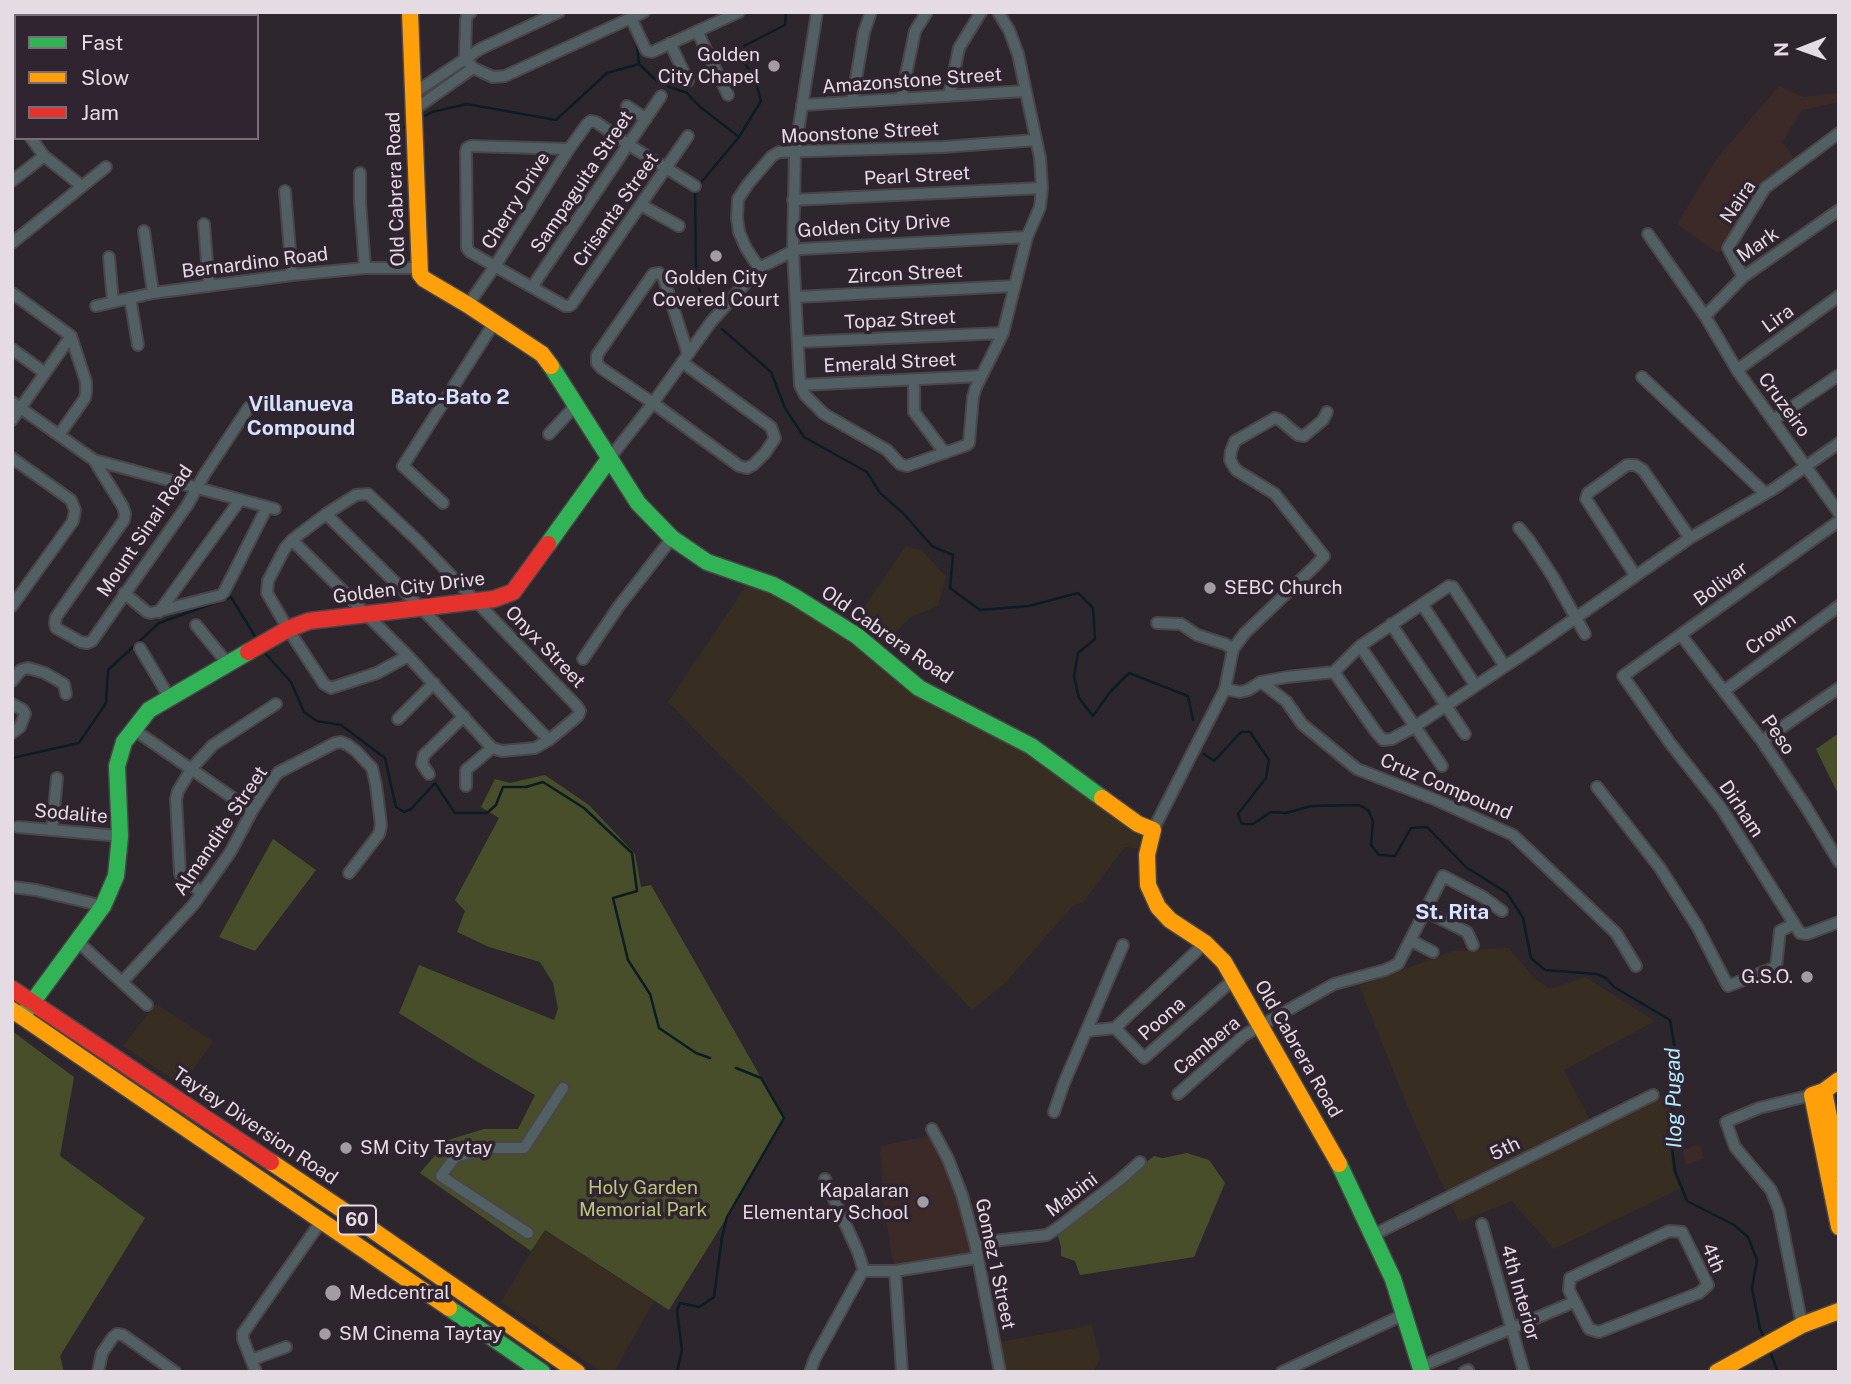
<!DOCTYPE html>
<html>
<head>
<meta charset="utf-8">
<style>
	body { margin:0 }
	#map { position:relative; width:1851px; height:1384px; overflow:hidden; background:#2d272d; font-family:"Public Sans",sans-serif }
	canvas { display:block }
	.frame { position:absolute; inset:0; border:14px solid #e4dbe3; pointer-events:none }
	.legend { position:absolute; left:14px; top:14px; width:245px; height:126px; box-sizing:border-box; background:#302430; border:2px solid #786d78; margin:0; padding:9px 12px; list-style:none; font-size:21px; color:#e4dbe3 }
	.legend li { display:flex; align-items:center; gap:14px; height:35px }
	.legend b { width:35px; border:2px solid #786d78 }
	.north { position:absolute; left:1767px; top:14px; width:70px; height:70px; -webkit-text-stroke:5px #302430; paint-order:stroke; rotate:269deg; font-size:19px; font-weight:700; line-height:28px; text-align:center; color:#e4dbe3 }
	.north::after { content:''; display:block; margin:auto; width:24px; height:32px; background:#e4dbe3; clip-path:polygon(50% 0,100% 100%,50% 72%,0 100%) }
</style>
</head>
<body>
<div id="map">
<canvas width="1851" height="1384"></canvas>
<div class="frame"></div>
<ul class="legend">
<li><b style="height:9px;background:#30b455"></b>Fast</li>
<li><b style="height:9px;background:#ff9f0a"></b>Slow</li>
<li><b style="height:9px;background:#e5322d"></b>Jam</li>
</ul>
<div class="north">N</div>
</div>
<script>
const ctx = document.querySelector('canvas').getContext('2d');
ctx.lineJoin = 'round';
function fill(path, color) {
  ctx.fillStyle = color;
  ctx.fill(path, 'evenodd');
}
function toPath(rows) {
  const path = new Path2D();
  for (const r of rows) {
    path.moveTo(r[0], r[1]);
    for (let i = 2; i < r.length; i += 2) path.lineTo(r[i], r[i + 1]);
  }
  return path;
}
function trace(path, color, width, dash) {
  ctx.strokeStyle = color;
  ctx.lineWidth = width;
  ctx.lineCap = dash ? 'butt' : 'round';
  ctx.setLineDash(dash || []);
  ctx.stroke(path);
}
function drawText(font, color, halo, rows, align = 'center') {
  ctx.font = font + ' "Public Sans",sans-serif';
  ctx.lineWidth = 7;
  ctx.setLineDash([]);
  ctx.textBaseline = 'middle';
  ctx.strokeStyle = halo;
  ctx.fillStyle = color;
  for (const [text, x, y, turn = 0] of rows) {
    ctx.save();
    ctx.translate(x, y);
    ctx.rotate((+turn || 0) * Math.PI / 180);
    ctx.textAlign = isNaN(turn) ? turn : align;
    if (halo) ctx.strokeText(text, 0, 0);
    ctx.fillText(text, 0, 0);
    ctx.restore();
  }
}
const industrial = toPath([
	[906,546,921,550,946,576,938,606,911,617,883,644,855,621],
	[749,582,812,614,1022,746,1147,834,1143,849,1125,847,1083,902,1073,906,1005,983,972,1010,894,927,812,849,668,702],
	[1509,948,1535,979,1550,989,1585,977,1655,1021,1564,1070,1595,1130,1670,1092,1670,1146,1673,1172,1680,1189,1554,1249,1512,1201,1459,1222,1409,1110,1359,986,1453,951],
	[156,1004,213,1041,182,1085,123,1046],
	[544,1230,654,1301,614,1372,601,1372,501,1302],
	[1092,1325,1100,1359,1093,1372,1004,1372,1000,1342]
]);
const education = toPath([
	[1779,86,1803,97,1839,93,1839,102,1802,110,1782,142,1795,159,1757,188,1719,254,1677,224,1717,158],
	[928,1136,944,1153,975,1255,894,1267,884,1208,880,1146],
	[1699,1144,1704,1158,1686,1165,1683,1150]
]);
const green = toPath([
	[1839,733,1839,796,1816,749],
	[545,775,589,805,635,854,641,887,651,885,784,1118,727,1217,669,1310,545,1230,531,1251,420,1173,448,1140,484,1129,518,1129,535,1095,471,1058,399,1013,419,965,554,1020,558,1009,553,983,540,962,489,947,457,932,465,911,455,900,499,818,481,807,495,779,510,783],
	[273,839,316,870,255,951,219,937],
	[12,1031,74,1077,60,1156,145,1218,60,1356,64,1372,12,1372],
	[1187,1153,1209,1160,1225,1183,1194,1257,1080,1275,1075,1261,1061,1256,1061,1247,1057,1233,1154,1156,1163,1158]
]);
const stream = toPath([
	[623,12,623,14],
	[631,30,637,47,639,64],
	[425,116,432,112,467,104,556,120,607,73,639,64,659,83,687,93,699,106,739,137,699,185],
	[396,132,408,125],
	[739,137,761,101,755,79,742,59,744,46,785,25,786,12],
	[695,190,696,270,701,299],
	[722,329,771,372,785,408,804,437,867,472,880,493,903,513,932,546,953,555,950,588,980,610,1029,606,1078,593,1093,608,1095,639,1078,653,1074,676,1079,698,1093,716,1110,692,1129,673,1188,696,1193,720],
	[266,654,291,682,304,712,317,721,341,725,385,758,396,807,404,812,411,809,435,783,455,813,487,813,496,805,503,787,526,787,543,782,584,808,632,853,637,891,613,898,628,960,650,994,659,1028,696,1053,710,1058],
	[1204,754,1214,761,1241,732,1250,732,1269,760,1266,778,1238,814,1242,824,1253,824,1271,812,1286,813,1311,806,1359,805,1368,810,1373,821,1371,845,1379,855,1395,856,1411,828,1427,827,1466,867,1507,893,1523,918,1531,958,1545,970,1597,974,1606,978,1614,987,1670,1020,1675,1049,1675,1094,1672,1111,1672,1148,1675,1171,1687,1201,1734,1225,1748,1237,1757,1260,1752,1288,1760,1329,1765,1340],
	[12,758,79,743,106,703,108,670,159,623,231,597,256,638],
	[1769,1349,1778,1372],
	[677,1372,682,1350,677,1311,680,1303,699,1307,714,1297,722,1237,727,1217,784,1118,761,1078,736,1068]
]);
const street = toPath([
	[471,12,467,16,466,20,465,57,473,68,493,77,505,76,644,12],
	[817,12,795,151,793,251,800,385,805,395,824,414,887,450,900,464,907,466,967,445,969,443,973,397,976,387,1003,333,1027,237,1040,207,1042,188,1040,158,1018,54,1009,30,998,12],
	[631,18,645,48,647,51,652,52,739,12],
	[697,31,728,95],
	[670,43,688,81],
	[414,93,480,49,559,12],
	[949,96,959,48,981,12],
	[901,99,915,31,927,12],
	[852,102,864,32,871,12],
	[802,105,1025,91],
	[627,106,646,119],
	[415,109,473,68],
	[12,112,16,117],
	[31,138,44,156,82,186],
	[569,149,471,146,467,148,466,152,467,248,470,252,565,306,569,306,572,304,688,136],
	[360,173,360,202,365,268],
	[12,181,44,156],
	[285,191,292,275],
	[793,200,1042,188],
	[641,205,679,226],
	[204,224,209,286],
	[144,231,153,293],
	[1648,234,1705,316,1737,370,1839,513],
	[12,243,106,167],
	[109,257,113,302],
	[759,268,746,248,739,232,737,218,738,199,748,184,772,156,779,152,943,147,1036,140],
	[1743,277,1728,248,1765,188,1839,133],
	[532,287,661,96],
	[12,293,71,336],
	[796,297,1015,286],
	[130,298,138,345],
	[468,305,495,266,569,149,587,124,591,121,596,122,629,145,695,186],
	[96,306,153,293,292,275,365,268,418,268],
	[1705,316,1743,277,1839,210],
	[799,342,1003,333],
	[12,349,45,373],
	[682,362,771,427,775,438,765,453,753,465,747,468,739,466,653,403,601,368,597,363,597,355,653,274,659,273,663,276,688,354],
	[1737,370,1839,296],
	[1642,377,1765,493],
	[914,380,914,412,945,453],
	[800,385,981,376],
	[12,402,94,460,275,509],
	[12,420,71,336],
	[1773,420,1839,375],
	[549,434,576,405],
	[59,435,85,398,86,392,86,382,71,336],
	[12,458,71,500,75,510,73,521,12,606],
	[609,459,653,403,711,322,759,268,793,251,801,249,1027,237],
	[94,460,123,507,125,514,124,520,56,617,55,623,56,628,81,642,87,643,92,641,188,504,204,475,249,407],
	[443,503,403,466,494,323],
	[326,514,421,608,549,740],
	[1839,521,1623,676,1670,743,1722,809,1800,933,1807,934,1839,922],
	[1519,528,1529,540,1553,577,1585,634],
	[292,540,408,656,492,748],
	[1635,575,1586,499,1588,493,1627,465,1635,465,1643,470,1690,538],
	[124,593,147,612,151,613,221,595,224,592,267,507],
	[1422,604,1475,685],
	[159,612,240,500],
	[1157,623,1181,624,1197,635,1225,644,1233,649],
	[1391,624,1465,734],
	[196,625,228,664],
	[1681,635,1762,741,1806,807,1839,862],
	[1360,646,1442,766],
	[140,648,169,697],
	[408,656,377,673,331,688,324,684,288,629,267,593,268,581,285,548,292,540,326,514,356,495,368,494,417,540,576,705,580,711,578,716,549,740,535,748,502,751,492,748],
	[583,659,619,606,672,538],
	[1334,672,1376,732,1383,740,1392,739,1414,727,1531,649,1690,538,1775,488,1839,443],
	[12,681,21,670,28,668,45,673,64,684,66,694],
	[1261,682,1286,701,1302,724,1357,769,1434,799,1513,835,1616,933,1636,966],
	[1225,689,1240,692,1248,690,1261,682,1287,677,1334,672,1360,646,1449,586,1453,587,1504,665],
	[1724,691,1839,606],
	[12,704,23,710,25,714,20,727,12,733],
	[398,719,434,683],
	[133,729,252,811],
	[1762,741,1839,688],
	[429,774,422,764,424,755,464,716],
	[466,786,466,770,492,748],
	[1597,787,1660,868,1697,926,1728,986,1776,967,1780,931,1794,924],
	[18,827,120,836],
	[52,829,57,778],
	[1153,830,1225,689,1233,649,1245,633,1315,566,1324,556,1275,494,1236,470,1230,460,1231,451,1235,441,1275,418,1280,420,1298,435,1304,436,1323,420,1327,412],
	[12,887,36,890,103,906],
	[202,892,182,879,180,873,176,799,178,791,192,768,213,745,276,704],
	[1425,911,1467,932,1473,945],
	[1410,940,1433,952],
	[78,942,147,1005],
	[122,982,194,904,231,851,252,811,275,776,279,772,335,743,341,742,348,745,356,751,372,768,376,785,381,825,379,834,349,873],
	[1115,1028,1144,1058,1234,979],
	[1086,1031,1115,1028,1205,943],
	[1178,1094,1243,1036,1260,1026,1334,984,1385,970,1398,964,1443,876,1483,897,1502,911],
	[1054,1112,1064,1083,1123,945],
	[932,1129,948,1159,962,1195,975,1243,1000,1372],
	[825,1179,858,1252,864,1271],
	[1482,1224,1524,1372],
	[1669,1231,1682,1232,1708,1285,1699,1293,1599,1332,1589,1329,1569,1290,1570,1278,1669,1231],
	[528,1233,441,1176,455,1157,489,1148,524,1148,563,1088],
	[1373,1235,1653,1095],
	[975,1243,1047,1235,1059,1227,1121,1179,1140,1162],
	[895,1271,902,1372],
	[1802,1325,1779,1210,1771,1190,1735,1147,1726,1122,1759,1108,1812,1095],
	[251,1360,286,1347],
	[1420,1367,1574,1302],
	[98,1372,102,1353,113,1337,117,1334,123,1335,175,1372],
	[256,1372,243,1339,243,1333,322,1220],
	[810,1372,815,1358,861,1274,864,1271,895,1271,977,1258],
	[1282,1372,1405,1314],
	[1464,1372,1468,1370]
]);
const fast = toPath([
	[551,366,638,503,672,538,707,562,773,585,795,597,857,636,919,688,1031,746,1102,798],
	[548,544,609,459],
	[26,1011,103,906,116,876,120,836,117,766,124,742,149,710,248,652],
	[1339,1164,1393,1279,1422,1372],
	[449,1308,542,1372]
]);
const slow = toPath([
	[410,12,420,274,424,279,468,305,542,354,551,366],
	[1102,798,1138,824,1153,830,1147,855,1148,885,1158,907,1170,920,1205,943,1224,962,1339,1164],
	[12,1010,449,1308],
	[1839,1080,1824,1091,1812,1095,1839,1227],
	[1824,1091,1839,1168],
	[271,1162,368,1227,577,1372],
	[1717,1372,1802,1325,1839,1311]
]);
const jam = toPath([
	[248,652,288,629,309,621,494,599,513,592,548,544],
	[12,989,271,1162]
]);
const markers = [
	[774,66,7,"#a49ca3"],
	[716,256,7,"#a49ca3"],
	[1210,588,7,"#a49ca3"],
	[1807,977,7,"#a49ca3"],
	[346,1148,7,"#a49ca3"],
	[923,1202,7,"#a49ca3"],
	[333,1293,9,"#a49ca3"],
	[325,1334,7,"#a49ca3"]
];
const shields = [
	[357,1220,38]
];
const shieldNames = [
	["60",357,1220]
];
const poiNames = [
	["Golden",760,55,"right"],
	["City Chapel",760,77,"right"],
	["Golden City",716,278,"center"],
	["Covered Court",716,300,"center"],
	["SEBC Church",1224,588],
	["G.S.O.",1793,977,"right"],
	["SM City Taytay",360,1148],
	["Kapalaran",909,1191,"right"],
	["Elementary School",909,1213,"right"],
	["Medcentral",349,1293],
	["SM Cinema Taytay",339,1334]
];
const streetNames = [
	["Amazonstone Street",912,81,-4],
	["Moonstone Street",860,133,-3],
	["Pearl Street",917,176,-3],
	["Sampaguita Street",582,182,-56],
	["Old Cabrera Road",396,189,-92],
	["Cherry Drive",516,201,-58],
	["Naira",1738,202,-56],
	["Crisanta Street",616,210,-55],
	["Golden City Drive",874,226,-4],
	["Mark",1758,245,-35],
	["Bernardino Road",255,263,-7],
	["Zircon Street",905,274,-3],
	["Lira",1778,319,-36],
	["Topaz Street",900,320,-3],
	["Emerald Street",890,363,-3],
	["Cruzeiro",1784,405,54],
	["Mount Sinai Road",145,531,-56],
	["Bolivar",1721,584,-36],
	["Golden City Drive",409,588,-7],
	["Crown",1771,634,-36],
	["Old Cabrera Road",887,635,35],
	["Onyx Street",545,647,46],
	["Peso",1778,735,55],
	["Cruz Compound",1446,787,23],
	["Dirham",1741,809,56],
	["Sodalite",71,814,5],
	["Almandite Street",221,831,-56],
	["Poona",1162,1019,-41],
	["Cambera",1207,1046,-40],
	["Old Cabrera Road",1298,1049,60],
	["Taytay Diversion Road",255,1126,34],
	["5th",1505,1149,-26],
	["Mabini",1072,1195,-37],
	["4th",1713,1258,66],
	["Gomez 1 Street",995,1264,78],
	["4th Interior",1520,1293,74]
];
const parkNames = [
	["Holy Garden",643,1188],
	["Memorial Park",643,1210]
];
const neighbourhoodNames = [
	["Bato-Bato 2",450,398],
	["Villanueva",301,405],
	["Compound",301,429],
	["St. Rita",1452,913]
];
const waterNames = [
	["Ilog Pugad",1674,1098,-91]
];
fill(industrial, '#382d21');
fill(education, '#3c2a28');
fill(green, '#494e2a');
trace(stream, '#0a1d23', 2.5);
trace(street, '#494549', 14);
trace(fast, '#494549', 19);
trace(slow, '#494549', 19);
trace(jam, '#494549', 19);
trace(street, '#526064', 10);
trace(fast, '#30b455', 16);
trace(slow, '#ff9f0a', 16);
trace(jam, '#e5322d', 16);
for (const [x, y, r, color] of markers) {
  const dot = new Path2D();
  dot.arc(x, y, r, 0, 2 * Math.PI);
  ctx.fillStyle = color;
  ctx.fill(dot);
  trace(dot, '#302430', 2.5);
}
for (const [x, y, w] of shields) {
  const box = new Path2D();
  box.roundRect(x - w / 2, y - 14.5, w, 29, 5);
  ctx.fillStyle = '#302430';
  ctx.fill(box);
  trace(box, '#e4dbe3', 2);
}
drawText('bold 18px', '#e4dbe3', null, shieldNames);
drawText('19px', '#e4dbe3', '#302430', poiNames, 'left');
drawText('19px', '#e4dbe3', '#302430', streetNames);
drawText('19px', '#b9c777', '#302430', parkNames);
drawText('bold 21px', '#d4e3fe', '#302430', neighbourhoodNames);
drawText('italic 21px', '#b1ecfc', '#302430', waterNames);
</script>
</body>
</html>
